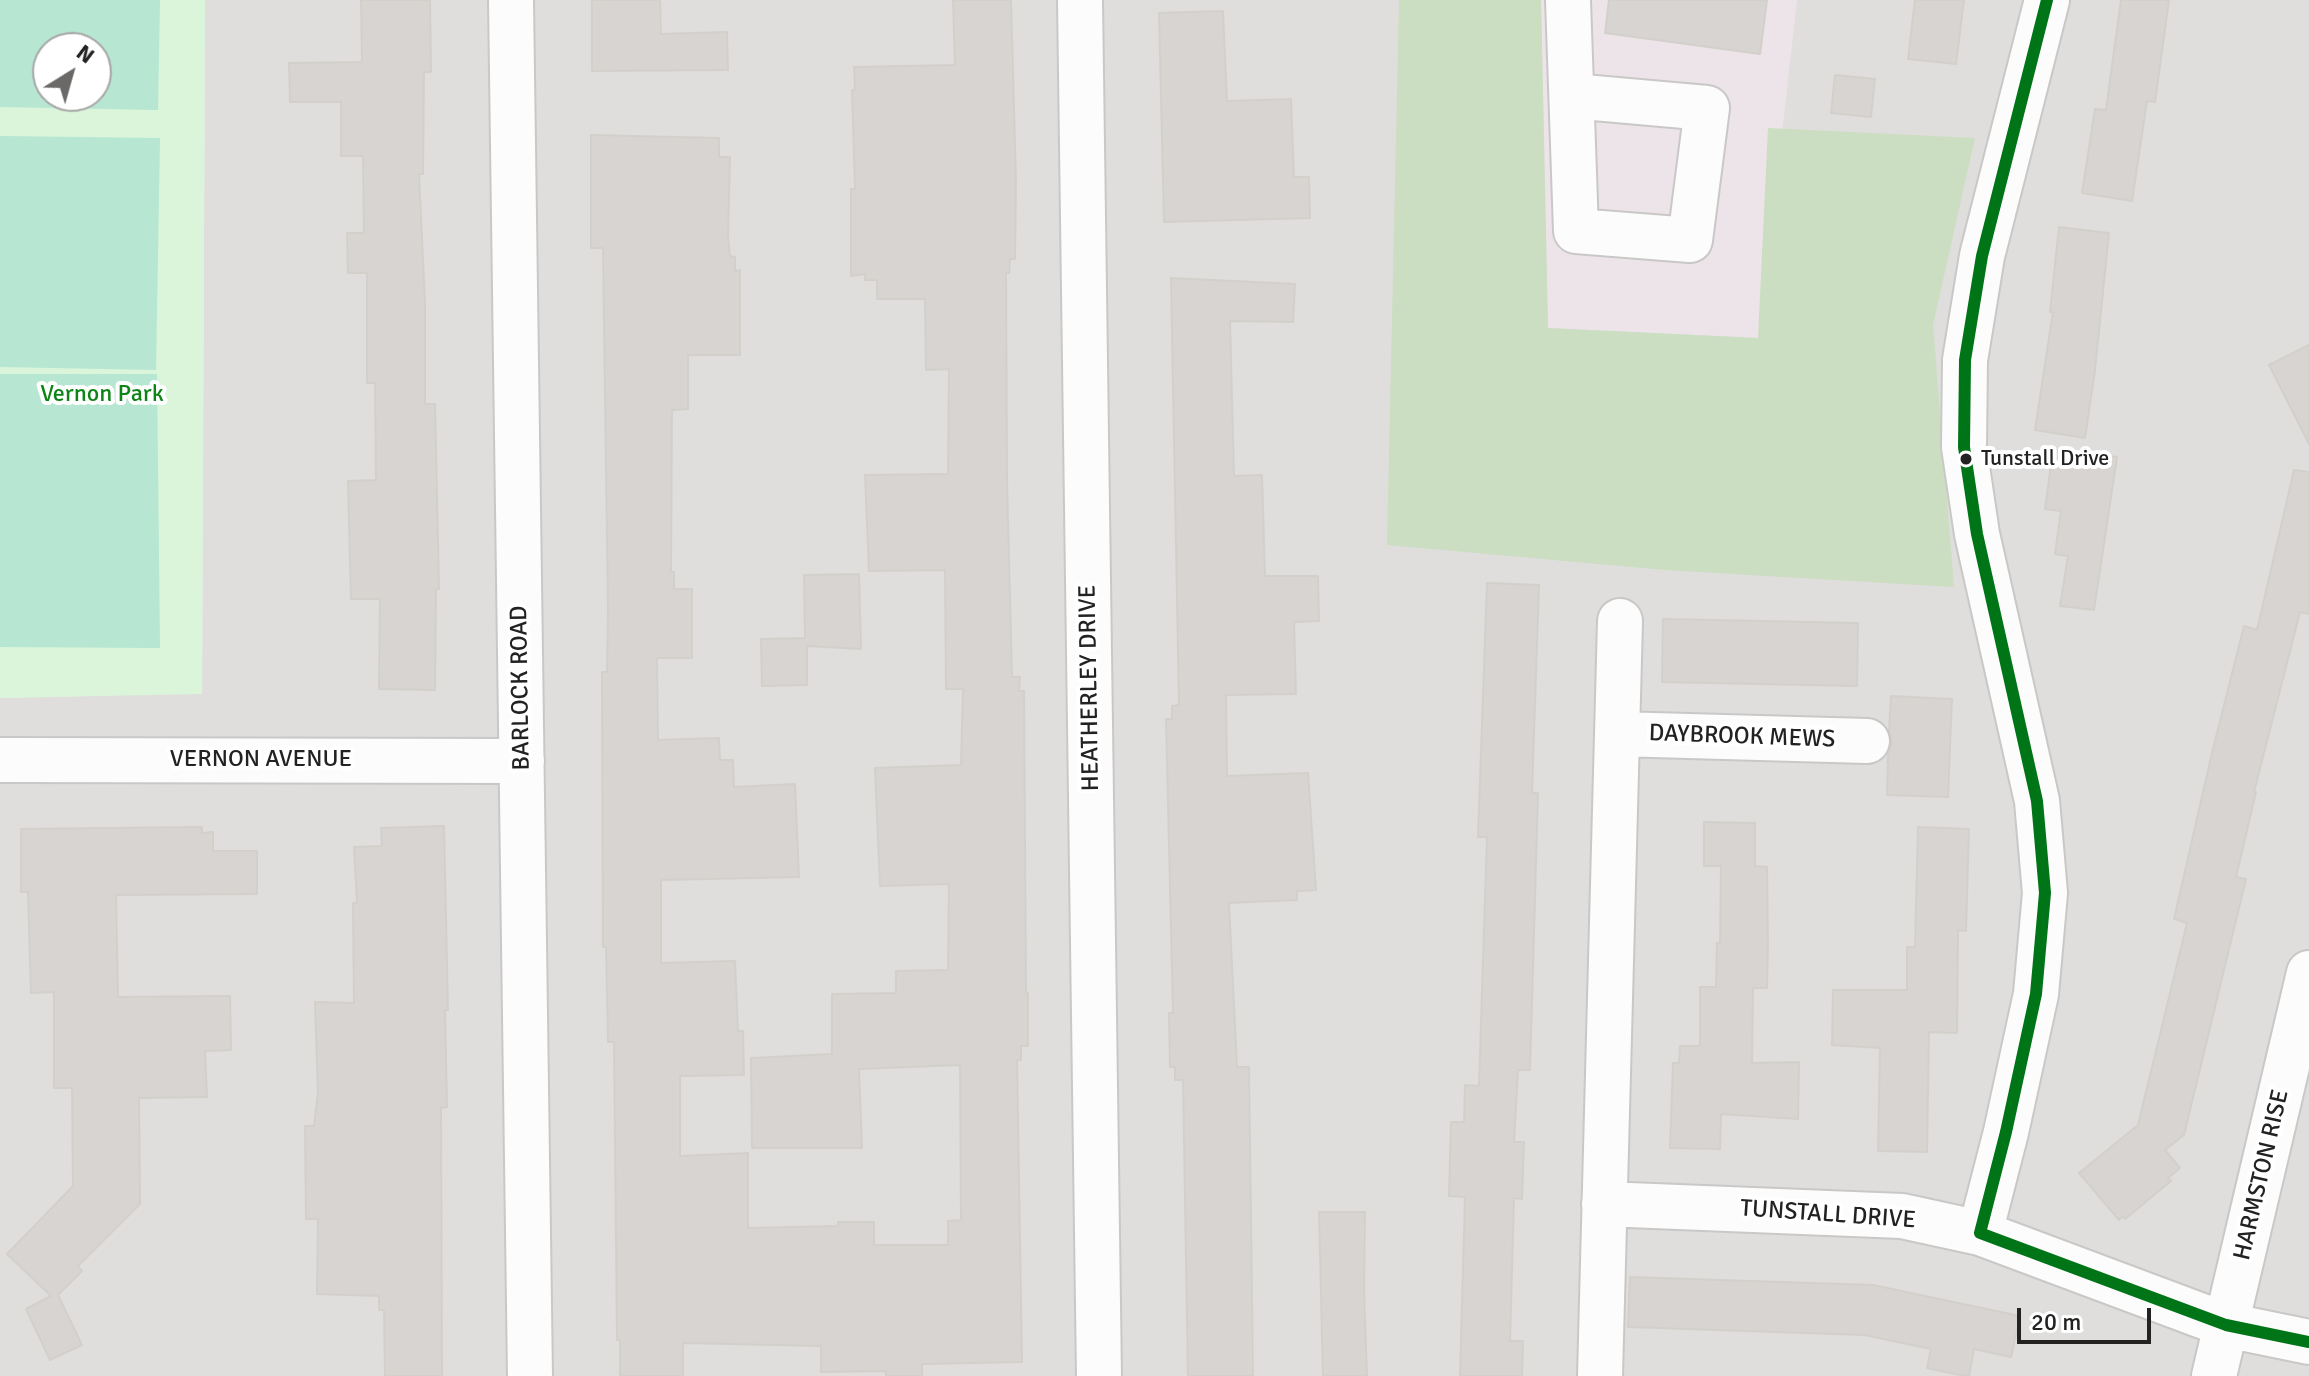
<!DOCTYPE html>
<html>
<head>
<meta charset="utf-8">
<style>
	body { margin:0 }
	#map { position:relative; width:2309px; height:1376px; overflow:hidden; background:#f0eeeb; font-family:Signika,sans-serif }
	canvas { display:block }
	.north { position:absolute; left:32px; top:32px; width:80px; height:80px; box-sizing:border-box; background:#fff; border:2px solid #a7a7a7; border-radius:50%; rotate:37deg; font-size:22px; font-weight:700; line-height:32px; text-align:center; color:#222 }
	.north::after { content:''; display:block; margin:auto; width:28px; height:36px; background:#6a6968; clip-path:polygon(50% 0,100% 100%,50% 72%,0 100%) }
	.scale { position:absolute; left:2017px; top:1308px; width:134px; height:36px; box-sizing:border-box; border:4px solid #222; border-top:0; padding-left:10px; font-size:24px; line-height:28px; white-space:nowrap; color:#222; -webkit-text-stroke:6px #fff; paint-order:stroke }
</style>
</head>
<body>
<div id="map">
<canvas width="2309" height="1376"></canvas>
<div class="north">N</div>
<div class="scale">20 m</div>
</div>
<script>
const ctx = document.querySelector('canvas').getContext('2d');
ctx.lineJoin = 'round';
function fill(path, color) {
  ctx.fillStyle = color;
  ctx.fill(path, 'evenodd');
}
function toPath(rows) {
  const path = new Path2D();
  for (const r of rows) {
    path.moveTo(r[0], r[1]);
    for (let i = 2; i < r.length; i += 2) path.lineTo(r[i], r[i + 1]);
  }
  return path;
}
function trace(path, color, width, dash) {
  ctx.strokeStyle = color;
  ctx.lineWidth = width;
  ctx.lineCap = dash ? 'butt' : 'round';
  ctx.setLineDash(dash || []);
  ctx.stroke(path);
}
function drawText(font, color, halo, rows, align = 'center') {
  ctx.font = font + ' Signika,sans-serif';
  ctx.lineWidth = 8;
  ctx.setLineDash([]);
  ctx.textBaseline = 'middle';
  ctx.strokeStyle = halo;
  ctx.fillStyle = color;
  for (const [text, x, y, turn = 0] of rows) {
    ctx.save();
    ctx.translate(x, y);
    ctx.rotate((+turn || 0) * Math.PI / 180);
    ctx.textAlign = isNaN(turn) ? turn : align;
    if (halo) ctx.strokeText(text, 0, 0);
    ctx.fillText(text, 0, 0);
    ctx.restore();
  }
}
const residential = toPath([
	[205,0,2309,0,2309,1376,0,1376,0,698,202,693]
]);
const industrial = toPath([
	[1541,0,1797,0,1759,338,1548,328]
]);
const forest = toPath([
	[1399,0,1541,0,1548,328,1758,338,1768,128,1975,138,1933,325,1954,587,1665,570,1387,545]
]);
const park = toPath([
	[0,0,205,0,202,694,0,698],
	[48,48,96,48,96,96,48,96]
]);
const pitch = toPath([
	[0,0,160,0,158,110,0,107],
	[96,48,96,96,48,96,48,48],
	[0,136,160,138,156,370,0,367],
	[0,374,157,374,160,648,0,647]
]);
const building = toPath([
	[361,0,430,0,431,72,424,72,423,174,419,174,425,303,425,404,435,404,439,589,436,589,435,690,379,689,380,599,351,599,348,481,376,480,375,383,367,383,367,273,348,273,347,233,364,233,363,156,341,156,341,102,290,102,289,63,362,62,361,0],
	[592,0,660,0,661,34,727,32,728,70,592,71,592,0],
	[953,0,1011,0,1016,181,1015,259,1010,259,1009,273,1006,273,1007,480,1012,677,1020,677,1019,691,1024,691,1026,993,1028,993,1028,1046,1021,1046,1021,1060,1017,1060,1022,1362,922,1364,922,1376,886,1376,886,1371,821,1372,821,1346,683,1343,683,1376,620,1376,620,1340,617,1340,614,1042,608,1042,606,947,603,947,602,672,607,672,608,611,603,248,591,248,591,135,719,138,719,157,730,157,728,237,730,256,735,257,735,271,740,270,740,355,688,355,688,409,672,410,671,572,674,572,674,589,692,589,692,658,657,658,658,740,719,738,720,760,733,760,734,787,795,784,799,877,661,880,661,963,735,961,738,1031,743,1031,744,1075,680,1076,680,1156,748,1153,748,1228,838,1226,838,1222,874,1222,874,1245,948,1245,948,1221,961,1220,960,1065,859,1069,862,1148,752,1148,751,1058,832,1054,832,994,896,993,896,971,948,970,949,884,880,886,875,768,961,765,963,689,946,689,945,570,869,571,865,475,948,474,949,369,926,370,925,299,877,299,877,280,865,280,865,274,851,276,851,189,855,189,852,90,855,90,854,67,955,65,953,0],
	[1609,0,1767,0,1760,54,1605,33,1609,0],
	[1915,0,1964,0,1956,64,1908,59,1915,0],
	[2121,0,2169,0,2155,102,2147,101,2132,201,2082,193,2095,109,2106,110,2121,0],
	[1223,11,1227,101,1291,99,1294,177,1309,177,1310,218,1164,222,1159,13,1223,11],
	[1835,75,1875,79,1871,117,1831,113,1835,75],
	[2059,227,2109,233,2095,370,2085,438,2035,430,2053,312,2050,312,2059,227],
	[1171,278,1295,284,1293,322,1230,321,1234,476,1262,475,1265,576,1318,576,1319,621,1294,622,1296,694,1226,695,1227,776,1308,773,1316,890,1297,891,1297,900,1229,903,1237,1067,1249,1067,1253,1376,1188,1376,1183,1080,1175,1080,1175,1067,1170,1067,1169,1013,1173,1013,1166,719,1172,719,1172,706,1179,705,1171,278],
	[2309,345,2309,444,2269,365,2309,345],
	[2053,450,2117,457,2094,610,2060,606,2068,556,2055,554,2061,511,2045,509,2053,450],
	[2294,470,2309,472,2309,614,2300,612,2254,792,2256,792,2236,877,2246,879,2184,1135,2165,1150,2180,1168,2168,1178,2171,1181,2125,1219,2123,1216,2119,1220,2079,1173,2138,1125,2187,923,2174,919,2212,753,2244,626,2257,630,2294,470],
	[859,574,861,649,807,646,807,685,762,686,761,639,805,638,804,575,859,574],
	[1487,583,1539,585,1532,793,1538,793,1530,1070,1518,1070,1514,1142,1524,1142,1522,1199,1514,1198,1510,1341,1523,1341,1522,1376,1460,1376,1465,1197,1449,1196,1451,1122,1464,1122,1465,1085,1479,1086,1487,837,1478,837,1487,583],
	[1663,619,1858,623,1857,686,1662,682,1663,619],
	[1891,696,1952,699,1948,797,1887,795,1888,754,1892,742,1889,731,1891,696],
	[1704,822,1755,823,1755,866,1767,867,1768,944,1767,988,1753,988,1752,1063,1799,1062,1798,1119,1721,1114,1720,1149,1670,1148,1673,1063,1679,1063,1680,1046,1700,1046,1700,987,1716,987,1717,943,1720,943,1721,866,1704,866,1704,822],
	[444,826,448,1010,445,1010,447,1107,441,1108,442,1376,385,1376,384,1310,379,1310,379,1296,317,1294,318,1219,306,1219,305,1126,314,1126,318,1092,315,1002,354,1003,353,903,357,903,354,847,382,846,381,828,444,826],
	[202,827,202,833,213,832,213,851,257,851,257,894,116,895,118,997,230,996,231,1050,205,1051,207,1097,139,1098,140,1204,78,1266,82,1271,58,1295,82,1345,50,1360,26,1309,51,1296,7,1254,73,1186,72,1088,54,1088,54,992,31,993,28,892,21,892,21,829,202,827],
	[1918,827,1969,829,1966,931,1958,930,1957,1033,1929,1032,1927,1152,1878,1151,1880,1048,1832,1045,1833,990,1907,990,1907,947,1915,947,1918,827],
	[1319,1212,1365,1212,1364,1290,1367,1376,1323,1376,1319,1212],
	[1630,1277,1873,1285,2020,1316,2011,1357,1974,1349,1969,1376,1964,1376,1927,1368,1931,1349,1864,1335,1628,1327,1630,1277]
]);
const minor = toPath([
	[511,0,530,1376],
	[1080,0,1099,1376],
	[1568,0,1576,231,1690,240,1707,108,1572,96],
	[1617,734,1867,741],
	[0,760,522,761],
	[1604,1204,1902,1216,1980,1233,2226,1325,2309,1342],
	[1980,1233,2006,1132,2036,994,2045,893,2037,801,1977,534,1964,447,1965,360,1982,256,2047,0],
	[1600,1376,1620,621],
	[2214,1376,2309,973]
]);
const bus1 = toPath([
	[2047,0,1982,256,1965,360,1964,447,1977,534,2037,801,2045,893,2036,994,2006,1132,1980,1233,2226,1325,2309,1342]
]);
const markers = [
	[1966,459,7,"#222"]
];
const busNames = [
	["Tunstall Drive",1981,459]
];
const parkNames = [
	["Vernon Park",102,395]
];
const streetNames = [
	["BARLOCK ROAD",521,688,-91],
	["HEATHERLEY DRIVE",1090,688,-91],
	["DAYBROOK MEWS",1742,737,2],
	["VERNON AVENUE",261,760],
	["HARMSTON RISE",2262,1175,-77],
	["TUNSTALL DRIVE",1828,1215,4]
];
fill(residential, '#dfdedc');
fill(industrial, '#ede4e9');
fill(forest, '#cbdec1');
fill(park, '#daf5da');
fill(pitch, '#b7e6d2');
fill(building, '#d7d4d2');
trace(building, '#d3d0cc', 2);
trace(minor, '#c9c8c7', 48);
trace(minor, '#fdfcfc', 44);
trace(bus1, '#007517', 12);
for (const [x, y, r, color] of markers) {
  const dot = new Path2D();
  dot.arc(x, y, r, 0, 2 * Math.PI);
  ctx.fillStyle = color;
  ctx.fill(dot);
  trace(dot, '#fff', 3);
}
drawText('22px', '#222', '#fff', busNames, 'left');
drawText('24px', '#0c8416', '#fff', parkNames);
drawText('24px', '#222', '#fff', streetNames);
</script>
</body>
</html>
